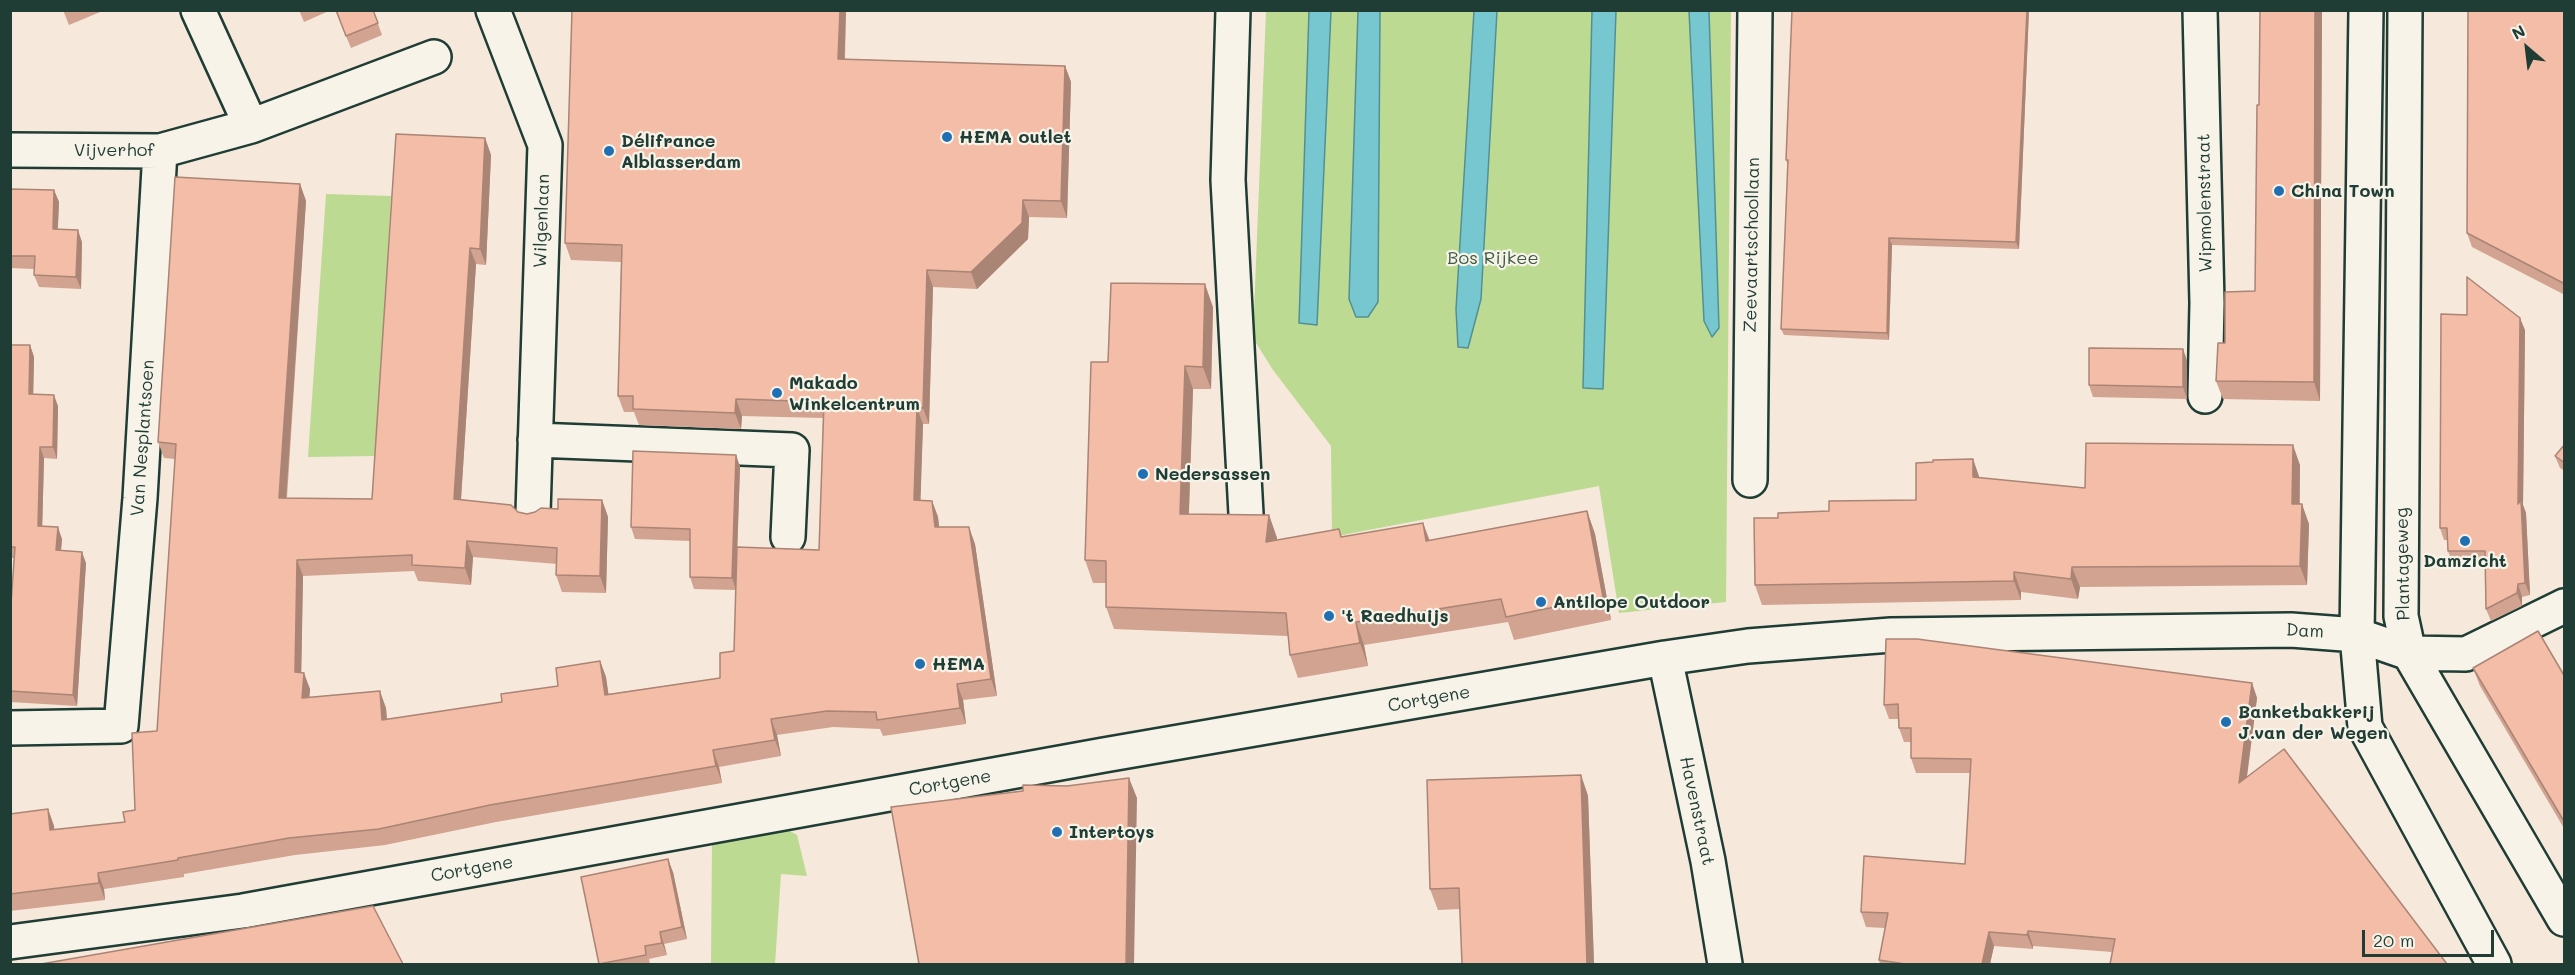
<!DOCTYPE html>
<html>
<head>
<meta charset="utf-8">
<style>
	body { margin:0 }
	#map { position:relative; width:2575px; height:975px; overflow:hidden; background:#f6e8db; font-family:Mali,sans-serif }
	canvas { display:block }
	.frame { position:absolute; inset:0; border:12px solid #1f3d34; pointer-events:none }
	.north { position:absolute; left:2497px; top:18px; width:60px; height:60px; -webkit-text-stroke:4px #f7f3e8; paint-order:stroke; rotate:332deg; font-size:16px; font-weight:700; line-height:24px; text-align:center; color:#1f3d34 }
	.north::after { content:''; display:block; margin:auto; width:21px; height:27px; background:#1f3d34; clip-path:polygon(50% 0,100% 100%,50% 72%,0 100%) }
	.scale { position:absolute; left:2362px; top:930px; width:132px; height:27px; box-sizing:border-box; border:3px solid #1f3d34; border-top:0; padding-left:8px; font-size:18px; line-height:21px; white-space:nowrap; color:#1f3d34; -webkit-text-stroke:4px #f7f3e8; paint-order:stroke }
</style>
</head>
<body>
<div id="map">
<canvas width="2575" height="975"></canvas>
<div class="frame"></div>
<div class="north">N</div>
<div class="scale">20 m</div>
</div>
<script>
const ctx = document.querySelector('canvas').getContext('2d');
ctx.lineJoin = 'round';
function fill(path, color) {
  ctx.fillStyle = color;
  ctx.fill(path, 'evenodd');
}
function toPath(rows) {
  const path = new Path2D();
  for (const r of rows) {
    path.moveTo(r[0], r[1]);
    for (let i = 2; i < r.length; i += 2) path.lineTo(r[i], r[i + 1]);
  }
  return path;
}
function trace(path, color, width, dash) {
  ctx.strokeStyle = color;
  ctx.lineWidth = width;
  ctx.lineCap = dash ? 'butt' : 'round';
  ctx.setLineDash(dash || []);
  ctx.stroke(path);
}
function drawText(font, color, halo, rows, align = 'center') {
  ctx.font = font + ' Mali,sans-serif';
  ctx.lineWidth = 4.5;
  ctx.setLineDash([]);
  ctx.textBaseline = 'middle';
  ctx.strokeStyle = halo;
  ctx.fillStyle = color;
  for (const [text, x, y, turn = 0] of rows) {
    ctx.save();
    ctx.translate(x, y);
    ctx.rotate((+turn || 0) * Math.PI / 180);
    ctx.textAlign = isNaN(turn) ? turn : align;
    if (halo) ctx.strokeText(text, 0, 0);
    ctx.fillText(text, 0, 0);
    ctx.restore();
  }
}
const green = toPath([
	[1266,11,1731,11,1726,602,1619,613,1599,486,1332,537,1331,446,1273,370,1253,338],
	[326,194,391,196,376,456,308,457],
	[781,826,797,835,807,876,781,874,775,964,711,964,712,844]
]);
const water = toPath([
	[1309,11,1331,11,1317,325,1299,323,1309,11],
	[1358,11,1380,11,1378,302,1368,317,1356,317,1349,299,1358,11],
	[1474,11,1497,11,1481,299,1468,348,1458,347,1456,309,1474,11],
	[1592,11,1616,11,1603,389,1583,388,1592,11],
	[1689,11,1709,11,1719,328,1712,337,1704,321,1689,11]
]);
const minor = toPath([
	[198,10,251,126],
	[493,10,545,145,533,512],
	[1233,10,1228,180,1246,514],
	[2200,10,2207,303,2205,396],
	[2366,10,2357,635,2365,727,2494,964],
	[2405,10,2401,616,2409,653,2564,919],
	[10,150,160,151,251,126,434,57],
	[535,440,792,450,788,537],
	[1750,480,1755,10],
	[1665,658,1708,861,1725,964],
	[10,728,121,726,140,498,160,151],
	[10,942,243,911,1104,755,1665,658,1748,646,1891,635,2291,630,2357,635,2409,653,2466,654,2564,606]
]);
const wall = toPath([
	[63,10,105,10,69,25],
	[299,10,331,10,304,22],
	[335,10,373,10,382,35,351,48],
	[572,10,846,10,845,59,1065,66,1071,82,1067,218,1029,217,1028,239,977,289,933,287,929,424,923,424,920,501,932,501,938,517,939,527,975,544,997,696,963,700,966,724,883,736,880,729,833,727,777,735,781,756,719,767,722,783,496,822,385,845,295,855,184,874,184,877,104,889,105,900,10,911,10,814,48,809,54,826,54,830,125,822,135,810,157,731,175,459,164,458,158,442,300,184,306,201,287,498,372,499,485,138,491,155,486,265,476,264,461,499,527,514,558,509,602,500,608,517,606,593,562,592,556,575,557,564,473,557,471,585,418,581,414,571,303,576,301,673,310,689,309,697,386,708,387,719,502,702,558,686,600,661,606,677,608,694,720,678,734,651,736,590,694,589,690,577,690,541,635,539,631,527,736,455,740,467,737,547,819,550,823,418,742,416,741,429,639,425,634,412,624,412,618,396,621,262,571,260,565,243],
	[2029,10,2019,249,1892,245,1889,340,1784,335,1781,329,1788,166,1786,160],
	[2260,10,2322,10,2320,401,2223,399,2216,381,2225,343,2255,291,2259,105],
	[2565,10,2565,295,2472,247,2467,233],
	[10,189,54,190,59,202,58,229,82,242,81,289,39,287,34,275,34,269,10,268],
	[1213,307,1211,389,1193,389,1189,514,1269,515,1277,538,1277,540,1339,529,1342,537,1423,523,1430,541,1587,511,1595,534,1611,620,1514,640,1508,622,1364,645,1368,666,1298,678,1290,655,1288,636,1114,629,1106,607,1106,583,1093,583,1085,560,1108,362],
	[2525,330,2523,505,2526,513,2530,595,2522,597,2522,606,2491,621,2486,609,2485,563,2453,564,2448,551,2448,540,2444,540,2440,528],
	[10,345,30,345,34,357,33,394,58,406,57,459,44,458,42,526,62,539,61,550,86,563,77,706,10,702,10,618,14,558,10,558],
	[2183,349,2187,361,2187,399,2093,397,2089,385],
	[2565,444,2565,471,2560,468,2555,456],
	[1973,459,1979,478,2085,488,2300,465,2300,504,2309,524,2307,585,2080,587,2078,599,2021,592,2021,600,1762,605,1755,585,1778,518,1916,500,1933,462],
	[2473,668,2565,677,2565,830,2480,686],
	[2252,683,2257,698,2247,777,2112,952,2033,946,2033,949,1994,946,1990,964,1880,964,1879,960,1885,928,1866,927,1861,912,1965,864,1970,773,1916,773,1911,758,1911,742,1904,742,1899,728,1898,719,1889,719,1884,705],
	[1581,775,1588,796,1594,964,1462,964,1460,909,1438,910,1430,889],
	[673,872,687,939,664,944,667,955,649,959,650,964,599,964]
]);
const shadedWall = toPath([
	[840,10,846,10,844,75,838,59],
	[2027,10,2029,10,2019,249,2016,242],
	[2315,10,2322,10,2320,401,2314,382],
	[1065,66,1071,82,1067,218,1061,201],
	[485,138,491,155,486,265,480,249],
	[300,184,306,201,285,515,279,498],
	[54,190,59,202,57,241,53,229],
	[1023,200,1029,217,1028,239,977,289,971,272],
	[78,230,82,242,81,289,76,277],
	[1889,238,1892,245,1889,340,1887,333],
	[470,248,476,264,460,515,454,499],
	[927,270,933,287,929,424,923,408],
	[1205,284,1213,307,1211,389,1203,367],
	[2520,318,2525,330,2523,505,2526,513,2530,595,2525,583,2518,504],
	[30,345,34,357,33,406,29,394],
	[2183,349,2187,361,2187,399,2183,387],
	[1185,366,1193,389,1188,536,1180,514],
	[54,395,58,406,57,459,53,447],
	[736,399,742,416,741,429,735,413],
	[917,408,923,424,920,517,914,500],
	[2293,445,2300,465,2299,524,2292,504],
	[40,447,44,458,42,537,38,526],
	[736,455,740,467,736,590,732,578],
	[1973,459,1980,479,1973,477],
	[602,500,608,517,606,593,600,576],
	[932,501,938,517,941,543,935,527],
	[2302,504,2309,524,2307,585,2300,566],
	[1587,511,1595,534,1611,620,1603,597],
	[1269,515,1277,538,1274,565,1266,542],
	[1423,523,1431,545,1426,541],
	[58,527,62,539,60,561,56,550],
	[969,527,975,544,997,696,991,679],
	[467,541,473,557,471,585,465,568],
	[82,552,86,563,77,706,73,695],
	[297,560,303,576,301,689,295,672],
	[2072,567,2080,587,2078,599,2071,579],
	[2014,572,2021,592,2021,600,2014,581],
	[2518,584,2522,597,2522,606,2517,593],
	[1356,622,1364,645,1368,666,1360,643],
	[600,661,606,677,611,711,605,695],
	[304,673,310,689,308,715,302,698],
	[2252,683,2257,698,2244,798,2239,783],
	[957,684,963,700,966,724,960,708],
	[380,691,386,708,388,736,382,720],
	[771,719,777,735,781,756,775,740],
	[713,750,719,767,722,783,716,766],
	[1581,775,1588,796,1594,964,1587,964],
	[1129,778,1137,798,1134,964,1126,964],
	[48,809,54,826,56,847,50,830],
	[668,859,673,872,687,939,682,927],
	[98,873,104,889,105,900,99,883],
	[2028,931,2033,946,2033,949,2027,935],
	[660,932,664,944,667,955,662,943],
	[1989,932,1994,946,1990,964,1982,964]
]);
const building = toPath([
	[336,10,373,10,378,23,346,36,336,10],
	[572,10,840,10,838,59,1065,66,1061,201,1023,200,1022,223,971,272,927,270,923,408,917,408,914,500,932,501,935,527,969,527,991,679,957,684,960,708,877,720,876,712,827,711,771,719,775,740,713,750,716,766,490,805,379,829,289,838,178,858,178,860,98,873,99,883,10,894,10,814,48,809,50,830,125,822,123,812,135,810,132,733,157,731,176,444,158,442,175,177,300,184,279,498,372,499,396,134,485,138,480,249,470,248,454,499,511,505,518,512,527,514,535,512,541,508,558,509,558,499,602,500,600,576,556,575,557,548,467,541,465,568,412,565,412,555,297,560,295,672,304,673,302,698,380,691,382,720,502,702,501,694,558,686,556,668,600,661,605,695,720,678,720,653,734,651,737,547,819,550,824,402,736,399,735,413,633,409,633,396,618,396,622,245,565,243,572,10],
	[1792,10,2027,10,2016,242,1889,238,1887,333,1781,329,1788,160,1786,160,1792,10],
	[2260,10,2315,10,2314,382,2216,381,2218,343,2225,343,2225,292,2255,291,2257,105,2259,105,2260,10],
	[2468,10,2565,10,2565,284,2467,233,2468,10],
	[10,189,54,190,53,229,78,230,76,277,34,275,35,256,10,256,10,189],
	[2467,277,2520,318,2518,504,2521,500,2525,583,2518,584,2517,593,2486,609,2485,551,2448,551,2447,528,2440,528,2441,314,2467,315,2467,277],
	[1111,283,1205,284,1203,367,1185,366,1180,514,1269,515,1266,542,1339,529,1341,537,1423,523,1426,541,1587,511,1603,597,1506,617,1501,599,1356,622,1360,643,1290,655,1286,613,1106,607,1106,561,1085,560,1091,362,1108,362,1111,283],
	[10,345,30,345,29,394,54,395,53,447,40,447,38,526,58,527,56,550,82,552,73,695,10,691,10,618,15,547,10,547,10,345],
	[2089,348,2183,349,2183,387,2089,385,2089,348],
	[2086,443,2293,445,2292,504,2302,504,2300,566,2072,567,2071,579,2014,572,2014,581,1755,585,1754,518,1778,518,1778,513,1829,511,1829,501,1916,500,1916,463,1933,462,1933,460,1973,459,1973,477,2085,488,2086,443],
	[2565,444,2565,463,2555,456,2565,444],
	[633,451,736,455,732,578,690,577,690,529,631,527,633,451],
	[2538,631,2565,677,2565,823,2473,668,2538,631],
	[1886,639,1917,639,2252,683,2239,783,2284,749,2447,964,2110,964,2115,939,2028,931,2027,935,1989,932,1982,964,1905,964,1879,960,1888,913,1861,912,1864,856,1965,864,1971,759,1911,758,1911,728,1899,728,1898,704,1884,705,1886,639],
	[1581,775,1587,964,1462,964,1459,888,1430,889,1427,780,1581,775],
	[1129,778,1126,964,919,964,891,807,1023,791,1023,785,1067,786,1129,778],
	[668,859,682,927,660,932,662,943,645,946,646,955,599,964,581,877,668,859],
	[373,906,403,964,41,964,373,906]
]);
const markers = [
	[947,137,6,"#1f6fb2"],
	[609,151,6,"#1f6fb2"],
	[2279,191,6,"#1f6fb2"],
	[777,393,6,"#1f6fb2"],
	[1143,474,6,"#1f6fb2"],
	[2465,541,6,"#1f6fb2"],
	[1541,602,6,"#1f6fb2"],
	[1329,616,6,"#1f6fb2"],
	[920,664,6,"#1f6fb2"],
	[2226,722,6,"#1f6fb2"],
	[1057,832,6,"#1f6fb2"]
];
const poiNames = [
	["HEMA outlet",959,137],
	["Délifrance",621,141],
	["Alblasserdam",621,162],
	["China Town",2291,191],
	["Makado",789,383],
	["Winkelcentrum",789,404],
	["Nedersassen",1155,474],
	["Damzicht",2465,561,"center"],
	["Antilope Outdoor",1553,602],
	["'t Raedhuijs",1341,616],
	["HEMA",932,664],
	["Banketbakkerij",2238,712],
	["J.van der Wegen",2238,733],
	["Intertoys",1069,832]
];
const streetNames = [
	["Vijverhof",114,150],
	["Wipmolenstraat",2205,203,-91],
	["Wilgenlaan",542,221,-88],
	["Zeevaartschoollaan",1752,245,-89],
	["Van Nesplantsoen",143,438,-86],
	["Plantageweg",2403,564,-91],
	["Dam",2305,631,3],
	["Cortgene",1429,699,-10],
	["Cortgene",950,783,-10],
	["Havenstraat",1697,811,78],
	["Cortgene",472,869,-10]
];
const parkNames = [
	["Bos Rijkee",1493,258]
];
fill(green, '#bcda92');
fill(water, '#77c7d1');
trace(water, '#549092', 1.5);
trace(minor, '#1f3d34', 38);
trace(minor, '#f7f3e8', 33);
fill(wall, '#d1a390');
fill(shadedWall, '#aa8475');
fill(building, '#f3bda7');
trace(building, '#aa8475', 1.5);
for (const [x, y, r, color] of markers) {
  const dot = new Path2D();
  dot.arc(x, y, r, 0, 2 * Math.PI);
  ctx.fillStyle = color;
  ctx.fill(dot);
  trace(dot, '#f7f3e8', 2);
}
drawText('bold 18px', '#1f3d34', '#f7f3e8', poiNames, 'left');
drawText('18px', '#1f3d34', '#f7f3e8', streetNames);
drawText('18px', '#3e5c47', '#f7f3e8', parkNames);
</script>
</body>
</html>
